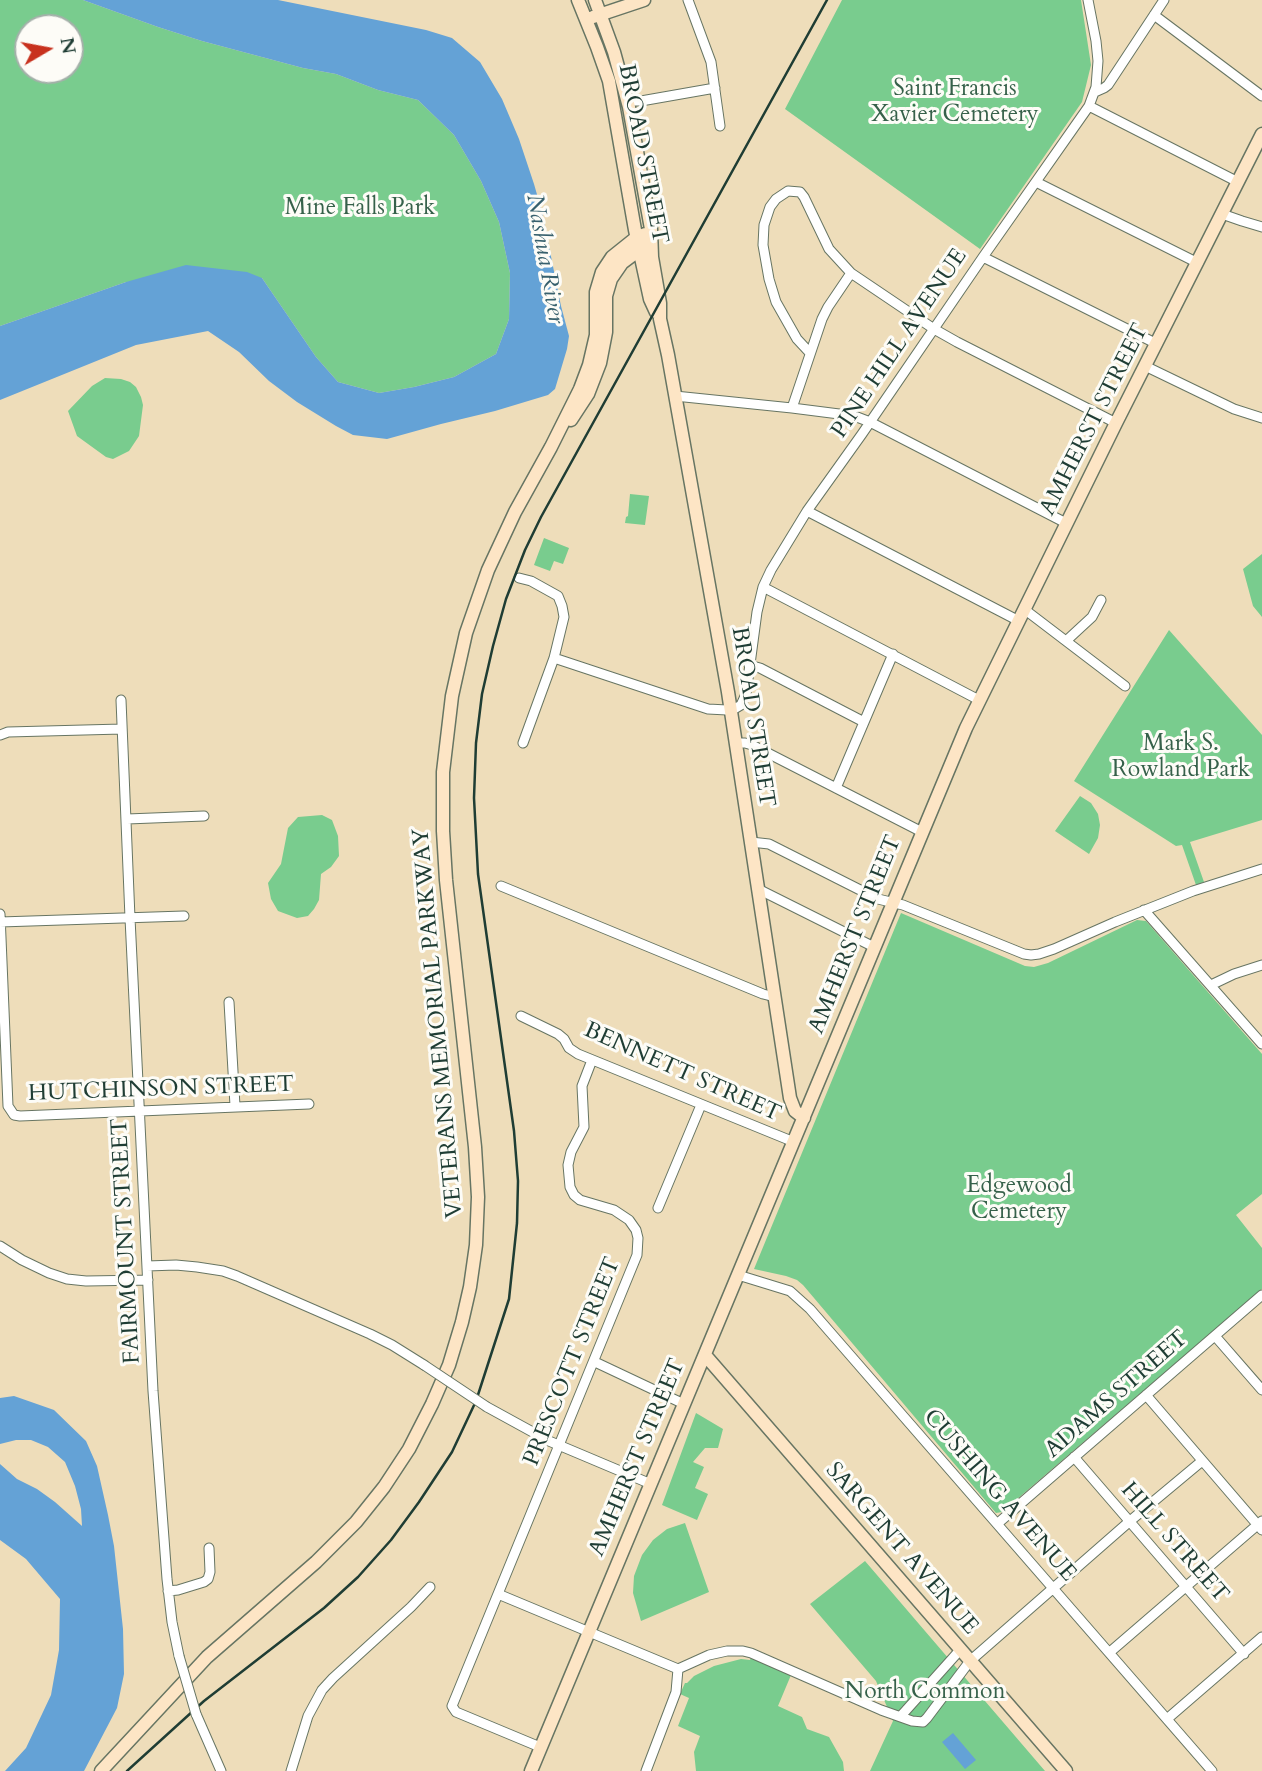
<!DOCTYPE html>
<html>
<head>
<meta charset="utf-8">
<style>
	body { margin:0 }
	#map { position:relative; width:1262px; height:1771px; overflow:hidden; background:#eeddba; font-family:Cardo,serif }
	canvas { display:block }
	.north { position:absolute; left:14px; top:14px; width:70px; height:70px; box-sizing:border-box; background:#fdfcf7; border:2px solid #a4b0a9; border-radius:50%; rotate:80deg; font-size:19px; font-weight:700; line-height:28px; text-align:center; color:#1f3d34 }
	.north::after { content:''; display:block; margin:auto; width:24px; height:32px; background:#c8321e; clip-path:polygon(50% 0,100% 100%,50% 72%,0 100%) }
</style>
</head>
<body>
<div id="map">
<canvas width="1262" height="1771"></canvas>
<div class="north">N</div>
</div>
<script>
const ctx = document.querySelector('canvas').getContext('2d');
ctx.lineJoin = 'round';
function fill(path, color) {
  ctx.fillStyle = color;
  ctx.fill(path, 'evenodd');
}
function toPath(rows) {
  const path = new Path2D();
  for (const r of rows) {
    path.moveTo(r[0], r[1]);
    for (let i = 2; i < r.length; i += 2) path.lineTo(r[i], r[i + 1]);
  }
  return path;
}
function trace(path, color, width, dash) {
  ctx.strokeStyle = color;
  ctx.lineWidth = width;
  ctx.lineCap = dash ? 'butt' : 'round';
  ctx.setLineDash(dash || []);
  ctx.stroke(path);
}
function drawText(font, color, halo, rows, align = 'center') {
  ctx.font = font + ' Cardo,serif';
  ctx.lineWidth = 6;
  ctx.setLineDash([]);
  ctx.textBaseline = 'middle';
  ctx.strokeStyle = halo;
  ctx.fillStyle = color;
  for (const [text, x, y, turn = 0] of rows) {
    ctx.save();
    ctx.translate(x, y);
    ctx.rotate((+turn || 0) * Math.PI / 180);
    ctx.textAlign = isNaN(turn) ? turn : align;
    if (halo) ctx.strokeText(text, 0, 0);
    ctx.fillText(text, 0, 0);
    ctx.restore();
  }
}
const green = toPath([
	[0,0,83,0,158,27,202,41,303,68,336,74,378,90,418,100,454,135,481,181,499,222,510,273,509,319,496,354,454,377,414,387,379,393,338,382,316,357,262,278,126,282,0,326],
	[28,28,70,28,70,70,28,70],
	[842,0,1081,0,1091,65,1082,102,980,249,785,109],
	[105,378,121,379,130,382,136,387,141,397,143,405,139,436,129,451,113,459,106,457,77,436,68,411,92,386],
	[630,494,649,496,645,525,625,523,626,517,628,516],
	[544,538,569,548,563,564,554,561,550,571,534,565],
	[1262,554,1262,617,1253,606,1243,569],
	[1169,630,1262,735,1262,820,1190,842,1204,882,1196,885,1182,845,1176,846,1074,781],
	[1080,796,1091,803,1098,814,1100,825,1098,838,1089,854,1055,831],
	[322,815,332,820,338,836,339,856,331,867,321,874,319,900,314,909,308,916,297,918,278,911,271,899,268,883,281,864,288,828,298,817],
	[901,913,1025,966,1034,967,1048,963,1137,920,1146,921,1262,1054,1262,1194,1236,1215,1262,1248,1262,1289,1002,1512,996,1513,803,1285,797,1280,786,1276,754,1269],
	[696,1413,723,1429,718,1448,705,1448,693,1462,704,1467,695,1488,708,1494,697,1520,662,1505],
	[685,1523,709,1592,641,1621,633,1593,634,1576,642,1555,653,1540,667,1529],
	[865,1561,1045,1771,870,1771,893,1721,876,1681,810,1604],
	[751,1657,791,1675,778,1706,802,1717,807,1729,829,1737,843,1762,844,1771,696,1771,694,1752,700,1736,678,1726,689,1698,680,1694,685,1683,687,1683,694,1676,714,1666,741,1659,750,1660]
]);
const water = toPath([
	[83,0,278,0,426,30,452,38,480,62,502,99,519,139,534,184,542,212,561,306,569,336,567,349,555,389,548,395,495,411,441,424,387,439,353,435,336,426,297,402,269,381,239,352,208,331,136,345,0,400,0,326,126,282,186,265,247,272,262,278,316,357,338,382,379,393,414,387,454,377,496,354,509,319,510,273,499,222,481,181,454,135,418,100,378,90,336,74,303,68,202,41,158,27],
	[14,1396,54,1410,86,1441,97,1466,108,1515,114,1546,123,1629,124,1674,117,1708,84,1771,5,1771,26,1748,51,1695,59,1650,60,1599,26,1559,0,1540,0,1464,17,1479,37,1489,55,1502,82,1526,81,1509,75,1486,65,1462,48,1447,31,1440,16,1440,0,1444,0,1398],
	[953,1733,976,1760,965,1769,942,1742]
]);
const street = toPath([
	[688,0,711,62,720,126],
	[1154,15,1262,96],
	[1095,92,1104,88,1108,85,1164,0],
	[627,98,632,101,641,101,715,88],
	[1089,106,1238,182],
	[1036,182,1198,263],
	[1222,214,1242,221,1262,227],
	[983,257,1157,344],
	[810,353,797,339,776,302,769,279,763,245,764,225,770,207,776,199,788,191,800,192,804,197,829,249,851,273,934,329,957,342,1116,423],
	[1145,366,1234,409,1262,418],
	[675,396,792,408,847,415,857,417,870,422,1066,523],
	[792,408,822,319,828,307,851,273],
	[807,511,1019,621],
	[519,578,531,581,558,596,562,606,564,617,554,658,523,743],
	[763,587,979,700],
	[1024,609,1125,686],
	[1066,641,1092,617,1101,600],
	[554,658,708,709,727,710,736,708,741,705,746,694,757,612,763,587,771,570,807,511,862,434,983,257,1089,106,1096,87,1098,61,1096,41,1088,0],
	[749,665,760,668,864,722],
	[121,700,130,918,153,1391,167,1579,172,1622,179,1656],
	[0,735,8,732,122,729],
	[736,743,745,743,752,745,922,832],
	[836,788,893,654],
	[127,819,204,816],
	[751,842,769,844,878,899,903,905,1024,954,1031,955,1039,954,1054,949,1115,922,1193,891,1262,869],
	[501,886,763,994,775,997],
	[758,889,874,947],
	[1144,910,1262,1044],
	[0,914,8,1106,14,1115,20,1116,309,1104],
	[0,922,184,916],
	[1211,985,1234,974,1262,965],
	[229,1002,235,1106],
	[521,1016,558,1034,564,1039,569,1048,578,1054,794,1142],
	[658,1208,701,1105],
	[0,1246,22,1260,49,1273,67,1279,86,1281,148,1280],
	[147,1266,176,1265,197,1267,223,1271,237,1276,370,1334,392,1345,424,1365],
	[738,1275,790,1291,810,1309,1212,1771],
	[1215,1336,1262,1390],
	[595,1362,684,1404],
	[1146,1395,1262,1530],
	[487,1407,549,1441,651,1484],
	[1074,1457,1244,1654],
	[997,1524,1262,1295],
	[168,1591,178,1590,204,1582,208,1579,210,1572,209,1548],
	[498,1594,678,1669],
	[1110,1652,1262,1521],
	[678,1669,709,1655,727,1651,743,1651,751,1653,881,1710,912,1721,923,1722,927,1718,970,1661,1130,1521,1202,1461],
	[196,1714,221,1771],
	[900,1717,960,1650],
	[1167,1719,1262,1637],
	[540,1747,456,1712,452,1706,637,1255,638,1238,636,1230,629,1220,614,1210,580,1200,574,1195,570,1187,568,1165,571,1152,584,1127,582,1086,592,1060],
	[291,1771,308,1716,322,1690,333,1678,411,1607,430,1587],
	[646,1771,676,1692,678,1669]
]);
const secondary = toPath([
	[578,0,597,47,609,81,635,230,650,299,656,312],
	[595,0,614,52,629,107,651,229,652,257,660,303,660,319,668,355,728,692,790,1098,795,1111,804,1118],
	[593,17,644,0],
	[571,420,588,394,600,363,606,332,606,296,611,279,622,263,646,245],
	[705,1355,1066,1771],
	[101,1771,207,1657,316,1562,356,1522,384,1487,409,1449,432,1404,449,1365,462,1322,470,1287,476,1245,478,1197,475,1147,446,880,443,831,443,772,452,696,466,633,488,570,515,512,551,447,580,389,589,365,596,335,596,292,602,272,612,257,637,237,645,234,652,237],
	[531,1771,966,728,1116,423,1262,134]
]);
const rail = toPath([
	[127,1771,204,1701,324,1608,358,1577,391,1540,419,1502,452,1452,476,1401,509,1299,517,1223,518,1181,514,1131,478,874,474,798,476,743,482,694,493,646,506,599,525,550,541,517,827,0]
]);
const streetBridge = toPath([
	[424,1365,487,1407],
	[179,1656,196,1714]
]);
const parkNames = [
	["Saint Francis",955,90],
	["Xavier Cemetery",955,116],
	["Mine Falls Park",360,209],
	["Mark S.",1181,745],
	["Rowland Park",1181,771],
	["Edgewood",1019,1187],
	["Cemetery",1019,1213],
	["North Common",925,1693]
];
const streetNames = [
	["BROAD STREET",642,154,79],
	["PINE HILL AVENUE",900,344,-56],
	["AMHERST STREET",1095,420,-63],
	["BROAD STREET",752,717,81],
	["AMHERST STREET",856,935,-68],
	["VETERANS MEMORIAL PARKWAY",439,1023,-95],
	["BENNETT STREET",682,1073,24],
	["HUTCHINSON STREET",161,1090,-2],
	["FAIRMOUNT STREET",127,1241,-93],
	["PRESCOTT STREET",573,1362,-68],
	["ADAMS STREET",1117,1395,-41],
	["AMHERST STREET",638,1458,-67],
	["CUSHING AVENUE",999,1496,49],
	["HILL STREET",1174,1543,49],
	["SARGENT AVENUE",901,1549,49]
];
const waterNames = [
	["Nashua River",544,259,80]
];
fill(green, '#79cc8e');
fill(water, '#64a2d6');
trace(street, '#677563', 11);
trace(secondary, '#677563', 15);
trace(street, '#fff', 9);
trace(secondary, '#fde5c5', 12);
trace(rail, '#1f3d34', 2.5);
trace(streetBridge, '#677563', 11, []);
trace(streetBridge, '#fff', 9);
drawText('23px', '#36614a', '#fdfcf7', parkNames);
drawText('23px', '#1f3d34', '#fdfcf7', streetNames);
drawText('italic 24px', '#37606d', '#fdfcf7', waterNames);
</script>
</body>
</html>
